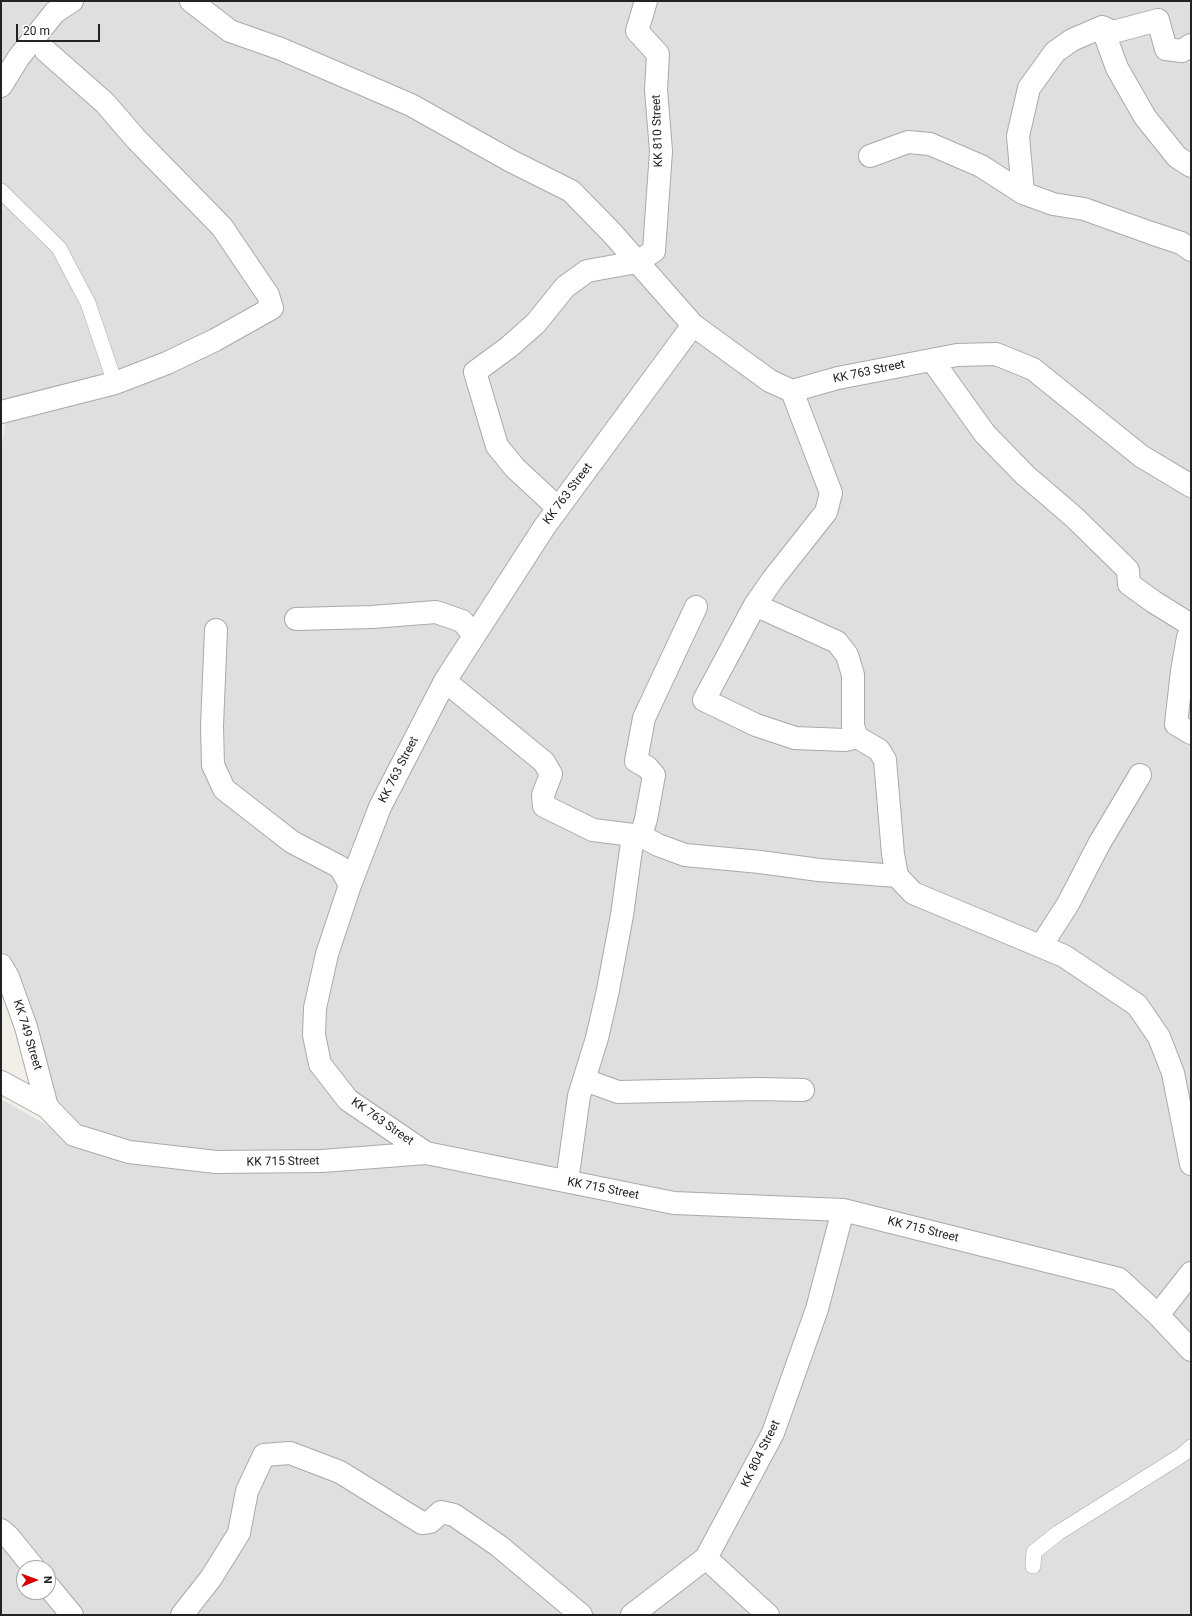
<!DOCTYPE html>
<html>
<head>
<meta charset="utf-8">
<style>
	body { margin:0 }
	#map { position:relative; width:1192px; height:1616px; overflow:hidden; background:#f2efe9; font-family:Roboto,sans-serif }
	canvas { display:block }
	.frame { position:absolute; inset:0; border:2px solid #222; pointer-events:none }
	.north { position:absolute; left:16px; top:1560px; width:40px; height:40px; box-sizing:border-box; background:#fff; border:1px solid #a7a7a7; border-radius:50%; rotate:89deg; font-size:11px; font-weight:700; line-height:16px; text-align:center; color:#222 }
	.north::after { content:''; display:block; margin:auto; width:14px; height:18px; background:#d40000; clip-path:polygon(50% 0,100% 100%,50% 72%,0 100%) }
	.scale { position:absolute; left:16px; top:24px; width:84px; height:18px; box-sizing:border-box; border:2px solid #222; border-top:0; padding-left:5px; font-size:12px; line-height:14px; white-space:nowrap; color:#222; -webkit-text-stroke:3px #fff; paint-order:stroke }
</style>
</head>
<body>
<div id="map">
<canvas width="1192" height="1616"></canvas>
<div class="frame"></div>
<div class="north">N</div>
<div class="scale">20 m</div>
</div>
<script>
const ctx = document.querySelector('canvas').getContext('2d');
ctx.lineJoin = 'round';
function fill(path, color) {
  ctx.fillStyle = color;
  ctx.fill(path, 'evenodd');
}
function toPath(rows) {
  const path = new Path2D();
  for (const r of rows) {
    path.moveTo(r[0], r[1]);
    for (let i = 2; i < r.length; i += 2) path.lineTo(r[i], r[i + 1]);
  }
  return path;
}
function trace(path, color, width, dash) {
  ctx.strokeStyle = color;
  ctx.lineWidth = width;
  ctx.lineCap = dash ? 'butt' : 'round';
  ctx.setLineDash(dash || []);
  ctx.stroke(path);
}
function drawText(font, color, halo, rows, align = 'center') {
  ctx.font = font + ' Roboto,sans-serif';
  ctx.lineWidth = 3;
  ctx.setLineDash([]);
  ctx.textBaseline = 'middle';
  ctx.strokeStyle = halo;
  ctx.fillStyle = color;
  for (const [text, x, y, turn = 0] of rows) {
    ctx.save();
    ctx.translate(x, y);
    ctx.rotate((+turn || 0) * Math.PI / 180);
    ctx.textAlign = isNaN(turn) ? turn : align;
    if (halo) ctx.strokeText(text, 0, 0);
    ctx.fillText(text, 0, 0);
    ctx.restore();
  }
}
const residential = toPath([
	[1,1,1191,1,1191,1615,1,1615,1,1099,52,1128,20,1009,1,974,1,449,5,425,1,401],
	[24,1568,48,1568,48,1592,24,1592]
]);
const service = toPath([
	[1,191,59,248,88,303,115,383],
	[1033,1566,1034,1552,1058,1533,1182,1455,1191,1447]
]);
const minor = toPath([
	[191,1,230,31,281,49,411,105,511,161,571,191,612,233,693,325],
	[1102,27,1113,32,1158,20,1166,49,1182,51,1191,45],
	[1,86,19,57,55,12,72,1],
	[870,156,908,142,930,144,981,166,1023,193,1053,204,1084,209,1151,233,1181,243,1191,250],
	[1023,193,1018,136,1029,88,1055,52,1072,40,1102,27,1117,68,1145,117,1177,157,1191,166],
	[932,360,985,434,1025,475,1075,518,1128,570,1129,584,1154,602,1191,625],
	[792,391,831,493,826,512,773,579,755,605,704,700,756,725,795,738,845,740,857,737],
	[1,412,115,383,167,363,215,340,272,308,268,295,222,227,136,139,105,103,46,51],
	[558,508,515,468,497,446,475,372,509,347,536,323,565,287,587,271,637,262,654,251,661,151,656,90,658,54,637,31,646,1],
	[755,605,837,642,847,655,853,675,853,726,857,737,879,750,885,760,893,854,897,876,913,893,1064,956,1137,1005,1159,1037,1173,1073,1191,1164],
	[296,619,372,617,436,612,462,621,474,635],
	[216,630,212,726,213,765,224,789,292,842,340,867,350,885],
	[1191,632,1188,637,1182,671,1176,724,1191,733],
	[445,681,544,762,551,774,543,795,544,806,593,830,641,836,658,845,685,855,760,862,819,870,897,876],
	[641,836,646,819,654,775,647,767,636,761,644,718,696,607],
	[1041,946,1068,904,1099,844,1140,775],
	[1,965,8,977,26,1027,47,1107],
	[585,1080,618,1092,759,1089,803,1090],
	[1,1082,47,1107,74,1135,129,1152,216,1162,322,1161,426,1153,674,1203,843,1210,1119,1279,1158,1315,1191,1350],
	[426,1153,348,1100,320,1064,314,1035,315,1008,327,954,350,885,380,807,445,681,545,526,693,325,770,381,792,391,838,378,957,355,996,354,1033,369,1141,456,1191,486],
	[567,1181,579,1096,597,1038,608,990,622,915,633,835],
	[1158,1315,1191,1273],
	[1,1530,8,1536,34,1568],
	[706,1558,768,1615],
	[48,1586,72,1615],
	[182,1615,211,1578,239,1533,247,1491,264,1455,290,1453,340,1472,422,1523,430,1522,441,1512,454,1515,499,1546,581,1615],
	[632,1615,706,1558,773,1433,817,1309,843,1210]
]);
const streetNames = [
	["KK 810 Street",658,131,-92],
	["KK 763 Street",869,372,-12],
	["KK 763 Street",568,494,-53],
	["KK 763 Street",399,770,-63],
	["KK 749 Street",27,1035,73],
	["KK 763 Street",382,1122,35],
	["KK 715 Street",283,1162,-1],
	["KK 715 Street",603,1189,11],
	["KK 715 Street",923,1230,14],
	["KK 804 Street",761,1454,-64]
];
fill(residential, '#e0dfdf');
trace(service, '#a9a9a9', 16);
trace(minor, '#a9a9a9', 24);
trace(service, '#fff', 15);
trace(minor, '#fff', 22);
drawText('12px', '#222', '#fff', streetNames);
</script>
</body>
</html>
